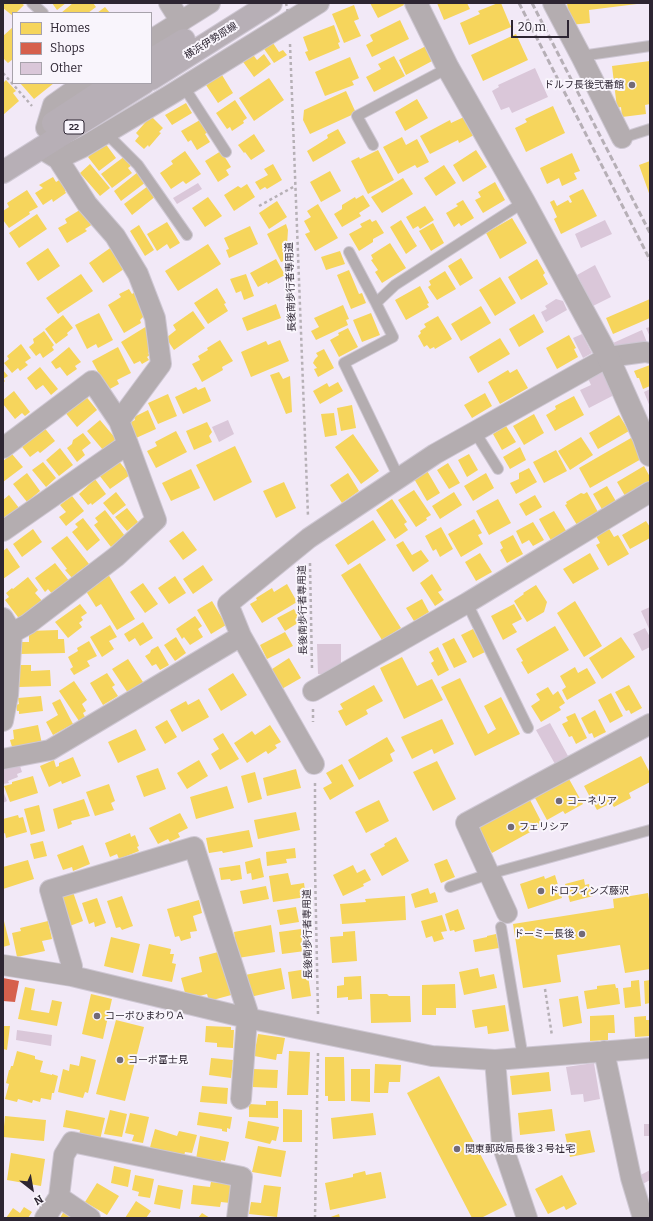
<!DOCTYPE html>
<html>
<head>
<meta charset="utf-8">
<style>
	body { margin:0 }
	#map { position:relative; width:653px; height:1221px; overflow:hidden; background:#f2e9f7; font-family:Bitter,serif }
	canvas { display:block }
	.frame { position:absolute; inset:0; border:4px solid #2d2532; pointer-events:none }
	.legend { position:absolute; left:12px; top:12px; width:140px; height:72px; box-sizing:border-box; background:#f9f5fc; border:1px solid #a7a2ab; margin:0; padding:5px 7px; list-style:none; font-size:12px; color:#2d2532 }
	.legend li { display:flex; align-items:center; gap:8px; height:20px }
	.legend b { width:20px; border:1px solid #a7a2ab }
	.north { position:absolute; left:12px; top:1169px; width:40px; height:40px; -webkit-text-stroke:3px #f9f5fc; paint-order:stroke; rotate:149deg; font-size:11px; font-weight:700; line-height:16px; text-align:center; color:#2d2532 }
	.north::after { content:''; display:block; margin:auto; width:14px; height:18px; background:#2d2532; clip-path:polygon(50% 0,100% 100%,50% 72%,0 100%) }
	.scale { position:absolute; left:511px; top:20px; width:58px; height:18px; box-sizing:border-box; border:2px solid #2d2532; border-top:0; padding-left:5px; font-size:12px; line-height:14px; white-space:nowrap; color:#2d2532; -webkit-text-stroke:3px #f9f5fc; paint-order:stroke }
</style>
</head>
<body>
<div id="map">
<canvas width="653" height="1221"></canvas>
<div class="frame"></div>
<ul class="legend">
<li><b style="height:11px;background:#f6d55c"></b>Homes</li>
<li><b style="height:11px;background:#d6604d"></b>Shops</li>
<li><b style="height:11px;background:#dac7d9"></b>Other</li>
</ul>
<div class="north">N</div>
<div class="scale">20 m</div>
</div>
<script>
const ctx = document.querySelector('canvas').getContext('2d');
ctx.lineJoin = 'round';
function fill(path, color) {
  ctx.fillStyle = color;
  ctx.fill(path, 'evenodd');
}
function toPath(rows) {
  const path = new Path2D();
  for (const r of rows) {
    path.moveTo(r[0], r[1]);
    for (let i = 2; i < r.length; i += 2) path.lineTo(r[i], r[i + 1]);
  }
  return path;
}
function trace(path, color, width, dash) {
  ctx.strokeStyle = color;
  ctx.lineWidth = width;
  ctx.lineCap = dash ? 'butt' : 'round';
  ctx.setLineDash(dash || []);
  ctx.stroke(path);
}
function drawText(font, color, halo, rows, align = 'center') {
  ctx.font = font + ' Bitter,"Noto Sans JP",serif';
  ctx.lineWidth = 4;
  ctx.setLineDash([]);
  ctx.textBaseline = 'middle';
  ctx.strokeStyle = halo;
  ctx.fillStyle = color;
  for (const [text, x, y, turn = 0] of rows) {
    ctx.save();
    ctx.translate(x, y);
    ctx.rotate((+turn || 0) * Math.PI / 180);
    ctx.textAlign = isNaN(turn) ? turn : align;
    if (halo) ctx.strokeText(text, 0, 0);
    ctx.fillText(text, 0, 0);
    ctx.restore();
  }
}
const homes = toPath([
	[3,3,21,3,24,5,16,13,13,13,13,16,3,8],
	[52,3,66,3,57,10],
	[73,3,93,3,96,7,88,13,61,13],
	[370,3,403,3,404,5,378,18],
	[437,3,467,3,470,9,444,20],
	[498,3,501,3,511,27,469,45,460,23,480,14,478,11],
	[567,3,637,3,637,4,589,10,590,23,570,25],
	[354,5,359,19,354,21,361,36,344,43,332,14],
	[105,7,110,13,97,13],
	[400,20,409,39,372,57,366,45,373,41,370,35],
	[334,25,340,42,338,43,340,48,309,61,305,52,308,51,303,37],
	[13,27,13,59,8,63,3,58,3,36],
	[516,34,528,60,483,81,471,55],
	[271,40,279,52,283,50,287,55,274,63,262,46],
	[426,46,434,60,406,75,399,60],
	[251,52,257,60,264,54,271,64,254,77,241,59],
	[394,56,405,76,374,92,366,77,381,69,378,64],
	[350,57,359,78,352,81,354,85,325,96,315,72],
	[650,61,650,104,645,105,646,114,622,117,621,107,617,108,612,66],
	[222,75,233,93,218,103,206,85],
	[269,78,284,100,254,121,239,98],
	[6,80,16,91,13,93,19,101,3,115,3,83],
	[20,83,54,83,34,99],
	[346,91,356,113,310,134,303,120,304,110],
	[417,99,428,118,405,131,395,112],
	[235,100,247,118,243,121,244,123,232,131,230,127,227,129,216,113],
	[186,103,192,113,172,125,165,115],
	[553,106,565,133,526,152,515,128,527,122,525,119],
	[151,116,163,128,159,132,161,133,149,147,148,145,144,149,135,141,139,136,136,133],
	[464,117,474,135,459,143,458,140,430,154,420,136,450,120,451,123],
	[200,120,208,132,205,134,210,142,197,150,191,140,188,142,181,131],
	[338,129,346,143,313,162,307,151,328,138,327,135],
	[254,134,265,151,251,160,245,152,244,153,238,145],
	[402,137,406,145,417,139,429,162,417,168,415,165,398,174,383,147],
	[105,143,116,158,99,171,88,157],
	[378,150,394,180,368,194,351,161,359,157,360,159],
	[476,150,487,167,463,182,453,165],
	[185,151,201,174,186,184,183,181,171,189,160,173,173,164,171,161],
	[221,151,231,167,226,170,229,175,218,182,205,161],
	[572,153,580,171,574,173,577,179,562,186,559,178,547,184,540,168],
	[125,156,132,165,128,168,132,173,112,188,101,174],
	[650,161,650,196,639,165],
	[90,164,110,188,100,196,80,173],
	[273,164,282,180,267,189,265,187,260,190,255,182,268,175,264,169],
	[444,165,456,183,436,196,424,178],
	[330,171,341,191,321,202,310,182],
	[138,172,146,182,121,201,114,191],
	[53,177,56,182,61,179,67,189,65,191,66,193,53,202,52,199,43,205,35,193,43,188,39,185],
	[403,178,413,194,382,213,371,197],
	[495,182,505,200,483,213,475,200,481,197,478,192],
	[247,184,255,197,234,211,224,195,238,186,241,188],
	[148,186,156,196,132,215,124,204],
	[583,189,597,216,561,234,554,219,557,217,550,202,554,200,557,206,568,200,570,203,572,202,569,196],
	[27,190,38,207,29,212,30,214,9,228,3,220,3,211,9,207,7,203],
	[363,195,370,206,359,213,361,216,342,227,334,214,342,209,342,205,355,197,356,199],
	[208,197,222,216,205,227,192,208],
	[463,200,474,218,461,226,459,223,454,227,446,213,458,206,456,204],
	[277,201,287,217,269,229,259,213],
	[318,204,338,238,315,251,305,234,310,232,304,221,311,217,307,211],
	[425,206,434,220,420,229,418,226,413,229,406,217],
	[83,208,93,224,85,229,87,231,67,243,58,228,67,223,65,219],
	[37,214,47,229,19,248,9,233],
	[512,218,527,243,500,259,486,233],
	[370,219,372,222,376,220,384,233,373,239,373,242,359,251,349,234,362,227,360,224],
	[401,220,417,246,406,254,390,227],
	[167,222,180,243,170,249,167,244,157,251,147,234],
	[433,223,444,243,431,251,419,231],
	[286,224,288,230,286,260,281,262,267,234],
	[139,225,154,250,145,256,130,231],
	[250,226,258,244,229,258,226,250,229,249,224,238],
	[390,243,406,268,382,283,375,272,378,270,371,260,373,259,371,255],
	[208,244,221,264,178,291,165,271],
	[113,246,127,267,103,283,89,263],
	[48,248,60,266,38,281,26,263],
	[340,251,345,264,326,270,321,257],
	[461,258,473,278,460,286,448,266],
	[276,259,285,275,268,284,267,282,258,287,250,273],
	[537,259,545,273,543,275,548,284,521,300,508,277],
	[349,270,359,294,362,293,366,303,351,309,337,275],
	[445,271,456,289,437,300,428,287,431,285,429,281],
	[81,274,93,291,58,314,46,298],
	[246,274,254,296,244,300,241,291,236,293,230,279],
	[500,277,516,303,495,316,479,290],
	[420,286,429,303,427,304,429,307,406,320,395,300],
	[217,288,226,303,224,304,228,311,208,324,194,303],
	[129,289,132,294,135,292,145,315,140,320,141,323,124,333,108,305,121,297,119,294],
	[650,299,650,318,613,334,606,318],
	[276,304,281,318,247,331,242,318],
	[343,305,349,319,346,320,348,325,316,340,311,331,319,327,314,318],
	[481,306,491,323,461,341,451,324],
	[193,311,205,328,174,350,166,338,176,330,173,325],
	[99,313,113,340,98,348,96,344,87,349,75,325],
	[371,313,380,335,362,342,353,320],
	[534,314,544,332,519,347,509,329],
	[63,315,73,328,67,333,68,335,56,344,45,329],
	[438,316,452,339,435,349,434,347,430,349,427,345,424,347,418,336,421,333,420,331,426,327,424,324],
	[147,326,153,336,147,340,153,350,148,353,150,355,147,357,149,360,142,364,140,361,134,364,121,342],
	[348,328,358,347,339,357,330,340,339,335,338,333],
	[44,331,54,345,52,347,54,350,43,358,40,353,36,356,29,347,34,343,33,339],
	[569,335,576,348,574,349,578,357,557,369,546,348],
	[500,338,510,354,478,373,469,357],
	[220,340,233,361,222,367,223,370,202,382,192,364,200,360,198,356,208,350,207,348],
	[280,340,289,361,251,377,241,352,266,341,268,345],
	[21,344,31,358,25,362,28,365,20,371,18,368,12,373,4,363,9,359,7,356],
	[69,347,81,362,75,366,77,369,67,376,60,367,56,369,51,362],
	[118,347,131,373,117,380,119,384,108,390,92,361],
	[324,349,334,368,318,377,314,369,317,368,313,363,315,359,318,356,316,353],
	[650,365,650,386,643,389,639,378,637,378,634,371],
	[40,367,58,389,51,395,43,385,36,390,27,378],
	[517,369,528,388,500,404,488,382,508,370,510,373],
	[3,370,8,376,3,379,5,381,3,383],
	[279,372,283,379,290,376,292,412,286,414,270,375],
	[338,382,343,391,320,404,313,391,327,383,329,387],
	[196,387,198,390,205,387,211,401,183,414,175,397],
	[14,391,30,412,25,416,22,413,15,419,3,404,3,400],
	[485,393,492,406,472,418,464,405],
	[84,394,97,410,77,427,64,411],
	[168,394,177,416,158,424,148,403],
	[574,396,584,415,555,431,546,415,556,409,555,406],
	[352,405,356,428,341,431,337,408],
	[148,410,156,429,136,438,129,423,135,420,134,417],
	[334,413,337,435,325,437,321,414],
	[534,414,544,433,524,445,513,426],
	[619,415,629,431,598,449,589,433],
	[100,420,116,439,103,450,87,431],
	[207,422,212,432,209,436,212,442,194,450,186,431],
	[43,426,55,441,40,453,38,451,30,457,19,443],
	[506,426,516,442,502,450,493,434],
	[176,431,187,452,156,468,147,451,157,446,155,442],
	[83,433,91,443,82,450,85,455,77,462,67,448,72,444,73,440],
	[353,434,379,471,361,484,335,447],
	[581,437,593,455,570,470,558,451],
	[631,438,643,458,590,488,579,468],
	[235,446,252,482,214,501,196,465],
	[520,447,526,460,510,469,503,457],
	[60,448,73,465,59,476,46,460],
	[556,450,567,471,544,483,533,462],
	[12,454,23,467,3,482,3,461],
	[469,454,478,470,467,477,458,460],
	[118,460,130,475,110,489,99,475],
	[43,462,56,478,46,487,32,470],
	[448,463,460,483,449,489,437,470],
	[644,466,650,477,650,488,628,501,617,482],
	[529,468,537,482,516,494,510,483,519,479,519,473],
	[191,469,200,488,171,501,162,483],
	[426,469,440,493,427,501,413,477],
	[27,473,40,491,27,502,13,484],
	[348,473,359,491,342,503,330,485],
	[486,473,494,488,473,501,464,486],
	[95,479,106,494,92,505,91,503,88,505,79,494],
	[284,482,296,508,276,518,263,491],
	[607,486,617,503,603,511,593,494],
	[414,490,431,515,426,518,427,520,416,527,398,500],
	[116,492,126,505,113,515,103,503],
	[454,492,462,505,440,519,432,506],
	[587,492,598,512,577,525,565,505,567,504,566,502,581,493,584,494],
	[9,495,19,508,3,521,3,500],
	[535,495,542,507,526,516,519,504],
	[72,496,84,511,66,526,59,517,66,512,60,505],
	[392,499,407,522,404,524,408,530,395,539,376,510],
	[498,499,511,523,489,535,476,511],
	[127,508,138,522,127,531,115,517],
	[105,510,125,536,111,547,94,525,98,522,95,518],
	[554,511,568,534,553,544,539,519],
	[83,518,100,540,87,551,72,532,78,527,75,524],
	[474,519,482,533,478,535,483,544,461,557,448,534],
	[373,520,386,540,348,565,335,545],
	[646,521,650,527,650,538,630,549,622,535],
	[533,522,544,540,533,546,529,540,522,544,516,531],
	[441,527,453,549,440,557,436,549,433,551,425,536],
	[608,527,614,537,618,535,629,554,608,566,596,545,600,543,595,534],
	[33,529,42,542,22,557,13,544],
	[183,531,197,550,183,560,169,541],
	[513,535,523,554,507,563,500,550,503,548,500,542],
	[67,536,89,564,77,573,78,575,73,579,65,570,67,569,51,548],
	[403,541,412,555,421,550,429,561,413,572,396,545],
	[7,548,20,567,3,579,3,551],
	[480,553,492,572,476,581,465,562],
	[590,553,599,569,573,584,563,569],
	[55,563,70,582,53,595,48,589,45,592,35,578],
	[360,563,401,628,382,640,341,575],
	[203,565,213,580,193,594,183,579],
	[108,574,135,619,117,630,101,604,96,607,84,588],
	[432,574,442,590,438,592,444,600,435,606,420,583],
	[175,576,186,593,169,604,158,588],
	[28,577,38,590,35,593,44,603,21,621,5,600,9,597,6,593,12,588,13,589],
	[143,583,158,604,145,613,130,592],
	[287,584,297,602,262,623,250,604,257,600,256,598,272,588,274,592],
	[536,585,547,602,544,612,527,622,514,601,524,594,523,593],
	[422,599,429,612,414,621,406,608],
	[212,601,226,625,211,634,197,610],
	[575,601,602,646,584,657,557,613],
	[80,604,87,613,81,617,83,620,79,623,82,627,68,638,55,622],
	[514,604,522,619,512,624,517,632,503,640,491,616],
	[294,609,301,621,285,631,277,618],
	[195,616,202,626,198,629,203,637,190,645,184,637,182,639,176,629],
	[143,622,153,638,140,646,135,638,129,642,124,634],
	[110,625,117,637,109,641,114,649,102,657,90,637],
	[555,626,569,650,528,674,521,662,523,661,516,649],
	[473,629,485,652,473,658,461,635],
	[58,630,58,639,64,639,65,653,20,654,20,642,29,642,29,631],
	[285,632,293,646,267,659,260,645],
	[176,637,186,653,175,661,164,645],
	[621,637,635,657,602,679,589,658],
	[454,638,467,662,454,668,442,644],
	[89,641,97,656,87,661,90,666,74,675,70,669,73,667,68,657,78,651,77,648],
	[158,646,169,665,160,670,156,664,152,666,145,656,150,653,151,650],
	[438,647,449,670,438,676,431,663,434,661,429,652],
	[402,657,417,686,432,679,443,700,404,719,380,668],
	[289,658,301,678,280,690,269,671],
	[128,659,143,682,128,693,112,669],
	[18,665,31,665,31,671,50,670,51,686,19,687],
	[575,667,578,673,587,668,596,683,567,700,562,690,566,687,560,676],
	[107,673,115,685,112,687,118,696,103,705,90,683],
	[233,673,247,695,221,711,208,689],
	[460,678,488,734,496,729,484,706,501,697,520,734,475,756,441,687],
	[74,681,87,700,82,704,86,711,83,713,85,717,79,721,59,691],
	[374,685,383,701,366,710,368,714,346,726,338,711,343,709,340,704],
	[629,685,642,708,631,714,629,710,626,711,615,692],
	[548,687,553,695,558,691,565,703,559,707,561,710,541,722,531,706,540,700,536,694],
	[611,693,623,716,610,723,598,700],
	[41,696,43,711,19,714,19,711,17,711,16,705,19,704,18,698],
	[60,699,73,724,53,735,46,722,58,715,52,703],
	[199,699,209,717,182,732,170,710,186,701,188,705],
	[595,710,606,732,594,738,592,733,589,734,581,718],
	[575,713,587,738,576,744,572,736,569,737,562,724,568,721,566,717],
	[442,719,454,744,434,754,432,749,412,759,401,737],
	[167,720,177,737,165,744,155,727],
	[38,725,42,744,13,750,10,740,14,739,13,730],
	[270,725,281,742,275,745,277,748,268,754,266,751,247,763,234,743,252,731,255,735],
	[136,729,146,750,118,763,108,742],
	[223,733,239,759,220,770,211,754,219,749,213,739],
	[387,737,395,751,390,754,393,761,359,780,348,760],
	[641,756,650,773,650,782,629,793,631,798,614,807,611,803,597,810,584,786],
	[73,757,81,776,62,784,61,781,49,787,40,766,54,760,56,767,59,766,59,763],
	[199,760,208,776,187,789,177,773],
	[437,761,456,799,433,811,413,772],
	[342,764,354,786,330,800,323,788,332,783,326,773],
	[158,768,166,789,144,797,136,776],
	[296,769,301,788,267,796,263,778],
	[255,772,262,799,248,803,241,776],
	[33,776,38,793,10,802,4,786,12,784,12,782],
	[569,779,583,804,565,814,563,811,547,820,535,798],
	[109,784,115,801,111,803,114,810,95,816,86,792],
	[227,786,234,808,196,819,190,797],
	[84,799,90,816,71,821,72,824,58,829,53,809],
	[379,800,389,821,366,833,355,812],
	[530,800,543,825,492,853,478,828],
	[39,805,45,831,31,835,24,809],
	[296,812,300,830,258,839,254,820],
	[180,813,188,828,178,833,180,837,170,842,168,839,158,844,149,828],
	[18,815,19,818,23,817,27,832,6,838,5,833,3,834,3,819],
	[249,830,253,847,223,853,222,851,209,853,206,838],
	[130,833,131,837,135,835,139,846,137,847,139,851,119,859,117,854,110,857,105,843],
	[396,837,409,861,382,876,370,854,385,846,384,844],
	[43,841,47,856,34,859,30,844],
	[83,845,90,864,73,871,72,867,63,870,57,855],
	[295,848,296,858,286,859,287,863,267,866,266,852],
	[260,858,264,877,252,880,251,873,247,874,245,862],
	[447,859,455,877,441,883,434,864],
	[28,860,34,879,3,889,3,867],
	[240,865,242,879,231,881,230,879,221,880,219,868],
	[353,865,357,873,365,869,371,880,363,884,364,886,343,896,333,875],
	[288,873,291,885,304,883,306,897,273,902,269,876],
	[555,875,562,898,528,909,520,884,544,876,545,879],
	[584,879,585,885,589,884,593,896,570,902,565,884],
	[266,886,269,899,243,904,240,891],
	[428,888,430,894,435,892,438,902,415,908,411,894],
	[73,892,83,921,67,927,57,897],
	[648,893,650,907,650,969,625,973,620,945,557,955,561,982,523,988,513,924,614,908,613,899],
	[122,896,133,926,122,930,120,927,116,928,107,901],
	[405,896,406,920,342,924,340,904,366,902,365,899],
	[97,898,106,923,95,927,94,922,89,924,82,903],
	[199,900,202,913,193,916,197,931,190,932,191,938,181,941,179,936,175,937,167,909],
	[296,907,299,922,280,925,277,910],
	[458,909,465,929,455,932,454,930,450,931,445,914],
	[442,915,447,931,441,932,444,939,434,942,432,936,426,938,421,921],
	[3,917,10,945,3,947],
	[48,921,52,939,42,941,45,951,17,957,12,933,21,931,20,928],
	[271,925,275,952,238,958,234,932],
	[301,929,305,951,282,954,279,932],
	[355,931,357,961,332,963,330,937,343,936,343,932],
	[496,934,499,948,475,952,473,940,487,937,487,936],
	[111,937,140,944,133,973,104,966],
	[149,944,171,949,170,954,174,954,172,963,176,964,172,982,142,976],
	[222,951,235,994,209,1001,207,994,196,997,185,993,181,978,202,972,199,957],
	[281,968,285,989,250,997,245,975],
	[478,968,480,977,494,974,497,988,464,995,459,972],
	[307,969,311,996,292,999,288,972],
	[361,976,362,999,348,1000,348,997,337,998,337,986,344,985,344,977],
	[639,980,641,1006,625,1008,623,988,631,987,631,981],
	[650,980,650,1003,645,1004,644,981],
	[455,984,456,1008,436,1008,436,1015,422,1015,422,985],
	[615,984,616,988,618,988,620,1004,587,1009,584,991,597,989,597,986],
	[25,987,35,989,31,1010,49,1013,52,1000,62,1002,57,1026,18,1019],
	[91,994,112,999,103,1039,82,1034],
	[370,994,387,994,389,996,410,996,411,1022,371,1023],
	[578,996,582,1023,563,1027,559,999],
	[505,1005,509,1031,488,1034,487,1026,475,1028,472,1010],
	[614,1015,615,1033,608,1033,608,1040,590,1041,590,1016],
	[646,1016,646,1020,650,1020,650,1036,635,1037,634,1017],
	[116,1020,144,1027,125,1101,96,1094],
	[3,1026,10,1026,7,1050,3,1049],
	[206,1026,231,1027,231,1030,234,1030,233,1048,217,1047,217,1043,205,1042],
	[258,1034,285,1038,282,1054,277,1054,276,1060,254,1056],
	[17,1051,35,1056,35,1059,43,1061,40,1072,52,1075,52,1074,58,1076,54,1093,52,1093,51,1100,41,1098,40,1102,33,1100,32,1103,18,1099,17,1102,5,1099,9,1084,6,1083,9,1070,10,1070,11,1066,13,1066],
	[289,1051,310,1052,308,1095,287,1095],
	[81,1056,96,1060,88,1093,85,1092,83,1098,58,1092,63,1069,69,1071,70,1064,79,1066],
	[325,1057,344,1057,345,1101,328,1101,328,1096,325,1096],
	[211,1058,233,1060,231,1078,209,1075],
	[375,1064,401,1065,400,1082,389,1082,388,1093,374,1093],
	[253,1069,278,1070,277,1088,252,1087],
	[351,1069,370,1069,370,1102,351,1101],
	[549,1072,551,1091,512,1095,510,1076],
	[439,1076,507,1205,481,1218,472,1218,407,1093],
	[202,1086,228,1088,227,1104,200,1102],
	[266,1101,278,1101,278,1118,249,1117,249,1104,266,1105],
	[283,1109,302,1110,302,1142,283,1142],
	[552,1109,555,1131,520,1135,518,1113],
	[66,1110,105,1118,100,1140,79,1136,80,1130,63,1127],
	[110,1110,127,1114,122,1137,104,1134],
	[199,1112,232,1117,230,1129,227,1128,227,1132,222,1131,222,1129,197,1125],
	[130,1113,149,1117,143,1143,132,1141,134,1135,125,1133],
	[373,1113,376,1135,333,1139,331,1118],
	[5,1116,46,1120,44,1141,3,1137],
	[248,1121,279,1127,276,1141,272,1140,270,1144,245,1138],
	[155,1129,177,1136,179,1131,197,1135,192,1153,185,1152,183,1160,149,1151],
	[590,1130,595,1152,570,1157,565,1134],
	[200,1136,229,1142,225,1161,221,1160,221,1164,196,1159],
	[258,1146,286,1151,281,1177,252,1172],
	[11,1153,45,1159,41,1186,7,1180],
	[114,1166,131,1170,128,1187,111,1183],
	[365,1171,366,1175,381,1172,386,1198,330,1210,325,1183,353,1177,353,1174],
	[135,1175,154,1179,150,1198,138,1196,139,1192,132,1190],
	[562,1175,577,1204,566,1210,564,1206,548,1214,535,1189],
	[211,1182,232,1184,230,1203,221,1202,220,1207,191,1204,193,1185,210,1187],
	[97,1183,119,1196,107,1215,85,1202],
	[158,1185,183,1190,180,1209,154,1204],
	[264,1185,281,1187,277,1217,249,1214,251,1202,261,1203],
	[136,1201,151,1211,146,1218,125,1218],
	[24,1207,32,1212,28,1218,6,1218,13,1208,20,1213],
	[64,1211,74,1218,60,1218],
	[202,1213,210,1218,198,1218],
	[339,1214,340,1218,328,1218]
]);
const shops = toPath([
	[3,978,19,981,15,1002,3,1001]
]);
const building = toPath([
	[535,68,548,97,512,113,509,107,501,110,492,91,499,87,498,85],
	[198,183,202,189,177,204,173,198],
	[605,220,612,234,581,248,575,234],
	[595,265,611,297,593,306,577,275],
	[556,299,563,301,567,310,546,322,541,312,547,309,545,306],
	[650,327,650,337,646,328],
	[642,330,648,345,615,347,613,343],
	[582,334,592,353,583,358,573,338],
	[602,368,616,394,589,408,580,390,591,385,587,376],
	[650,389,650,407,644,392],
	[228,420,234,434,219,442,212,427],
	[650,607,650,631,641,611],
	[645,628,650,637,650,647,642,651,633,634],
	[317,644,341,644,341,674,318,674],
	[550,723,568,756,555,764,536,730],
	[15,766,15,767,20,766,22,772,17,774,18,777,8,781,9,783,3,784,3,770],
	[3,791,7,801,3,803],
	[17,1030,52,1035,51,1046,16,1040],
	[594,1063,600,1099,584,1102,583,1094,571,1095,566,1067],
	[644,1124,650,1124,650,1136,644,1136],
	[650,1170,650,1180,639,1186,635,1178]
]);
const path = toPath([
	[290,44,308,516],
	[3,73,32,106],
	[259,206,295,186],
	[310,563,312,668],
	[313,709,313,722],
	[315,783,315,868,318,1014],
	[545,989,552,1036],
	[315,1218,318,1053]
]);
const service = toPath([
	[32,3,43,13],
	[581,56,650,46],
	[184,87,226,152],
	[106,133,138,165,187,235],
	[622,138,650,129],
	[373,145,357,116,448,68],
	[349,252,376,303,393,337,344,363,399,478],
	[376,303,395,285,524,202],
	[475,432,498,469],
	[467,603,528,728],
	[450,887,489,874,650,830],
	[501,927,523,1058]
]);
const minor = toPath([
	[169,3,181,22],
	[553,3,581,56,622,138],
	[151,40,210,3],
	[46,128,53,105,84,83],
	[40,148,58,159,87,204,115,236,138,274,155,318,161,364,119,421],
	[58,159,83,147,170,95,319,3],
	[3,448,92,381,119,421,128,444,3,531],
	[3,618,12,633,8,695,3,721],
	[12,633,28,624,117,556,156,520,128,444],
	[241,636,228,604,309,538,435,454,608,357,645,352,650,353],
	[313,691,467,603,650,492],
	[3,759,50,750,241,636,314,764],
	[507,913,466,823,650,724],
	[3,965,72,976,247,1018,432,1056,495,1060,650,1048],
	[72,976,72,966,50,890,194,847,250,1019],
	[604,1051,631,1178,643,1218],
	[495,1060,502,1144,527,1218],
	[241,1099,247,1018],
	[59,1197,90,1218],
	[45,1218,59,1197,64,1155,72,1142,242,1177,237,1218]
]);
const tertiary = toPath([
	[416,3,448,68,524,202,608,357,644,438,650,455]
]);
const primary = toPath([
	[151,60,184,40],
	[151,79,271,3],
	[53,123,114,83],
	[3,172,144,83]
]);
const rail = toPath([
	[519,3,650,260],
	[532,3,650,233]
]);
const pathBridge = toPath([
	[286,3,288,13]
]);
const markers = [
	[632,85,4,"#726a77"],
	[559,801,4,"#726a77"],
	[511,827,4,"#726a77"],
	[541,891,4,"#726a77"],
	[582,934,4,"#726a77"],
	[97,1016,4,"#726a77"],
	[120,1060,4,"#726a77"],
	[457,1149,4,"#726a77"]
];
const shields = [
	[74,127,20]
];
const shieldNames = [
	["22",74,127]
];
const streetNames = [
	["横浜伊勢原線",211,41,-32],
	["長後南歩行者専用道",291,287,-92],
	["長後南歩行者専用道",303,610,-91],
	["長後南歩行者専用道",308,934,-91]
];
const poiNames = [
	["ドルフ長後弐番館",624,85,"right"],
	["コーネリア",567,801],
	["フェリシア",519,827],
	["ドロフィンズ藤沢",549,891],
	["ドーミー長後",574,934,"right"],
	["コーポひまわりＡ",105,1016],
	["コーポ富士見",128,1060],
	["関東郵政局長後３号社宅",465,1149]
];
fill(homes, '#f6d55c');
fill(shops, '#d6604d');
fill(building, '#dac7d9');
trace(service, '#cec7d3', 12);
trace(minor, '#cec7d3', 22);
trace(tertiary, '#cec7d3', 24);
trace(primary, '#cec7d3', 24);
trace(path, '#b6b0b6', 2.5, [3, 3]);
trace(service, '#b4adb0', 10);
trace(minor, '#b4adb0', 20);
trace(tertiary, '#b4adb0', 22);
trace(primary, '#b7afb6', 22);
trace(rail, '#b6afb6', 3, [6, 3]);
trace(pathBridge, '#b6b0b6', 2.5, [3, 3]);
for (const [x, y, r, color] of markers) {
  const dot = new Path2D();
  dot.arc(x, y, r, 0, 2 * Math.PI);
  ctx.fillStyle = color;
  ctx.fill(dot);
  trace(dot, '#f9f5fc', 1.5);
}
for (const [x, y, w] of shields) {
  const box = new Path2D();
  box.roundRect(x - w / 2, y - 7, w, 14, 3);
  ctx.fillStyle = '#f9f5fc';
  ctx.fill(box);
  trace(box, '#2d2532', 1);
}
drawText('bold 9px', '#2d2532', null, shieldNames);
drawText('10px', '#2d2532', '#f9f5fc', streetNames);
drawText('10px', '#2d2532', '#f9f5fc', poiNames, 'left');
</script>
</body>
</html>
